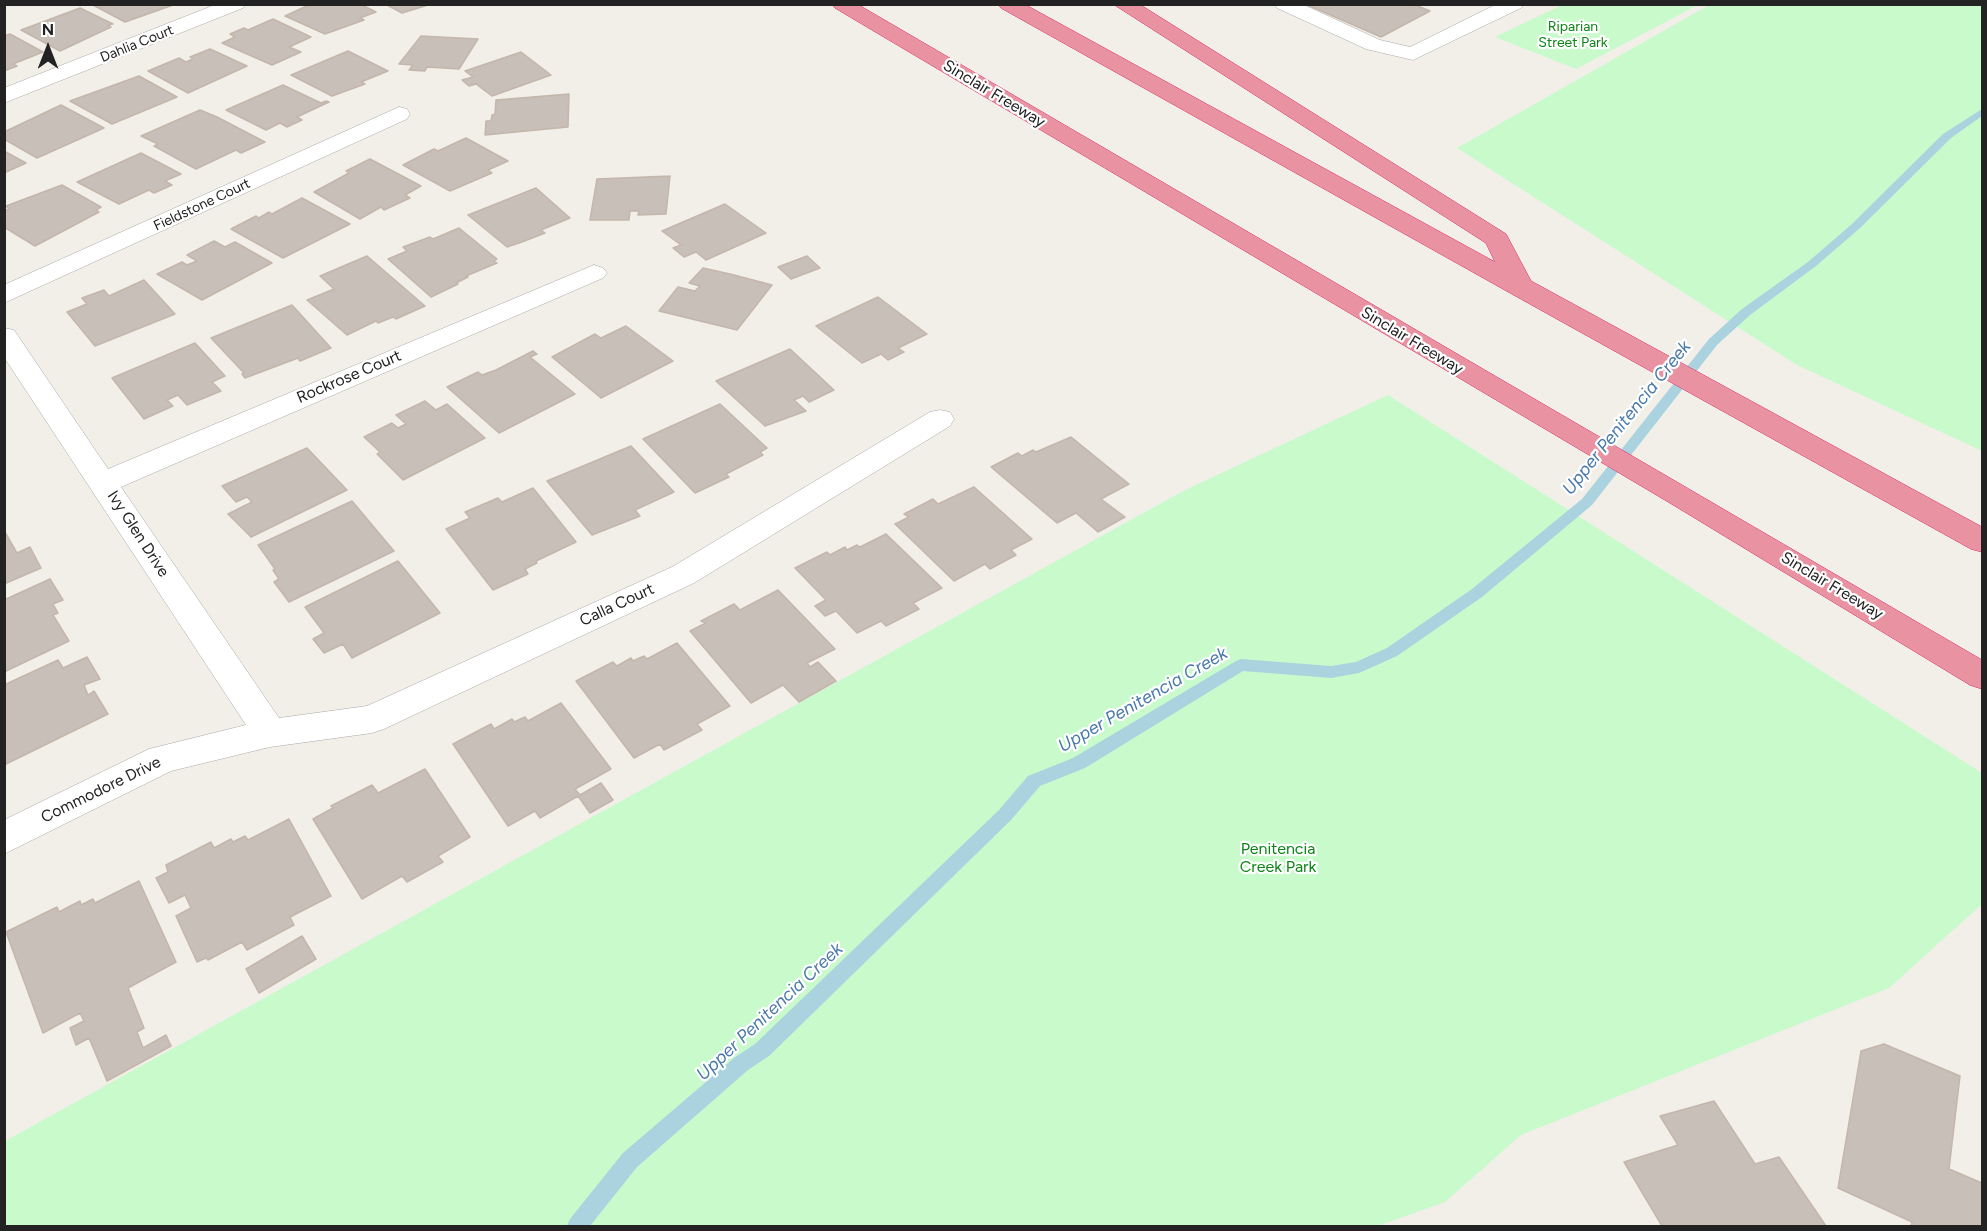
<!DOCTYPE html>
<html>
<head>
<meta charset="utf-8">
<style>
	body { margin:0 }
	#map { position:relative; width:1987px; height:1231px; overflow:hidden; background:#f2efe9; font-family:Figtree,sans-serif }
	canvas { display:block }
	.frame { position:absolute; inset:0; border:6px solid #222; pointer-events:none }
	.north { position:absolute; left:18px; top:18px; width:60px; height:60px; -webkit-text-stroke:4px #fff; paint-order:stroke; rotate:0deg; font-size:16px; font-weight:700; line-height:24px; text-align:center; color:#222 }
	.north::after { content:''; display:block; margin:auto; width:21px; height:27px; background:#222; clip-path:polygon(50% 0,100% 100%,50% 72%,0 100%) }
</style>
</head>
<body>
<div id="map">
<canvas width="1987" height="1231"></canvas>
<div class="frame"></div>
<div class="north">N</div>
</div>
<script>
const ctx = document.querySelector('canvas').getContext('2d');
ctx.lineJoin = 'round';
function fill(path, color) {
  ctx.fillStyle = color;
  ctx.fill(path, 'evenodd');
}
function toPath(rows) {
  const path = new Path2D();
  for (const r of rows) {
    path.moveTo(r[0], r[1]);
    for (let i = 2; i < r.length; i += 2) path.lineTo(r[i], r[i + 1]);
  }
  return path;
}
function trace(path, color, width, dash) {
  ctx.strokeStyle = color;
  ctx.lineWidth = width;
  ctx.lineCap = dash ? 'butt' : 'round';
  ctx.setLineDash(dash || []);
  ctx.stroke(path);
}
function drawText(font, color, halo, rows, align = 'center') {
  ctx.font = font + ' Figtree,sans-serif';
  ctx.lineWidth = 4.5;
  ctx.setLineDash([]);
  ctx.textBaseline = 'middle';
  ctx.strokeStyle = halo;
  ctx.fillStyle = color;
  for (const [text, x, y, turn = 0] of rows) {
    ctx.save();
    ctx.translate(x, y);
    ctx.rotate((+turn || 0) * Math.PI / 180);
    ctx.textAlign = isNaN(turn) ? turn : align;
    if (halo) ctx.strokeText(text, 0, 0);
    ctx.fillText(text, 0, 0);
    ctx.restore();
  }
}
const park = toPath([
	[1564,4,1698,4,1698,5,1576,69,1495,37],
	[1709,5,1982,5,1982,451,1797,365,1457,148],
	[1388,395,1982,773,1982,904,1889,988,1521,1135,1445,1202,1378,1226,5,1226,5,1141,1185,490]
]);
const stream = toPath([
	[1982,109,1982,116,1951,138,1860,228,1816,266,1750,315,1717,345,1592,505,1482,597,1397,656,1359,673,1331,678,1243,671,1085,768,1040,786,1011,820,769,1056,748,1070,637,1167,590,1226,567,1226,570,1219,623,1153,734,1058,755,1044,999,810,1028,776,1073,758,1236,661,1241,659,1331,666,1356,662,1387,648,1472,589,1582,499,1709,339,1742,309,1808,262,1852,224,1943,134,1982,109]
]);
const building = toPath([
	[91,4,176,4,125,22,91,4],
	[311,4,360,4,376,12,360,18,364,20,325,34,285,16,311,4],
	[385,4,427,4,428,5,402,13,385,4],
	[1305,4,1413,4,1430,11,1381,37,1305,4],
	[80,8,113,24,108,25,111,27,60,51,21,30,80,8],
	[273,19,311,37,289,47,301,52,272,65,222,43,235,37,230,34,244,28,248,30,273,19],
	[10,34,43,52,13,64,17,66,4,71,4,36,10,34],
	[421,36,478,39,459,69,427,67,425,71,409,70,413,65,399,64,421,36],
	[210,49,247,66,188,93,148,71,179,58,186,62,193,59,190,57,210,49],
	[348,51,388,71,361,82,365,84,332,96,291,75,348,51],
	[521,52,551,75,492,96,476,84,469,86,462,80,473,77,465,71,521,52],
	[139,76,177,97,112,124,70,101,139,76],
	[283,85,321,103,326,101,329,102,297,117,302,120,287,127,280,123,266,130,226,110,283,85],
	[569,94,568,127,485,135,486,121,491,121,492,115,495,114,496,100,569,94],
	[61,105,104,128,37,158,4,139,4,132,61,105],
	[200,110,217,117,265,142,241,153,236,150,196,169,154,146,158,144,141,136,200,110],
	[466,138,508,161,488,170,492,173,450,191,403,165,434,149,438,151,466,138],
	[4,151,26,163,4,173,4,151],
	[141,153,181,174,165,181,172,185,154,193,149,190,119,204,77,182,141,153],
	[370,159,421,186,405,195,410,198,384,210,381,207,360,219,314,192,349,173,346,171,370,159],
	[670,176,666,214,638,215,639,211,630,211,629,220,590,220,597,179,670,176],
	[62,185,101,207,96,210,99,212,35,246,4,227,4,211,9,209,6,206,62,185],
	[536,188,570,218,541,230,545,233,522,242,507,247,468,215,536,188],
	[302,198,350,224,283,258,231,229,256,216,259,218,269,212,272,214,302,198],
	[725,204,766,233,706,260,696,252,684,257,673,248,681,245,662,231,725,204],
	[459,228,497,259,494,261,497,263,466,276,468,277,456,283,458,284,431,297,388,259,407,251,403,247,430,237,433,239,459,228],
	[214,241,225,247,235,242,272,263,202,300,157,274,182,262,187,265,197,261,187,255,214,241],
	[367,256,425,306,396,319,393,317,378,323,376,321,347,335,307,300,334,289,320,276,367,256],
	[807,256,820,268,791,279,778,267,807,256],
	[703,268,730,274,772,285,737,330,659,311,678,287,695,291,700,286,689,283,703,268],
	[144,280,175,314,95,346,67,312,87,304,82,298,104,290,109,296,144,280],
	[878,297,927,334,898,348,904,352,888,360,881,354,862,363,816,326,878,297],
	[292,305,331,348,300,361,298,358,245,378,242,374,244,373,211,338,292,305],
	[626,326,673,361,601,398,552,357,595,334,601,338,626,326],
	[195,343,225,376,212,382,221,391,187,405,178,395,167,400,173,406,144,419,112,378,195,343],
	[790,349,834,390,809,402,803,396,794,400,806,411,765,426,716,381,790,349],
	[533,351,537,354,530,357,575,394,499,433,447,387,478,372,482,375,496,370,533,351],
	[425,401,436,410,447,404,485,438,403,480,377,454,380,452,364,437,392,423,398,428,406,424,396,415,425,401],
	[720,404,767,448,760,452,763,455,726,474,729,477,695,493,643,439,720,404],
	[1071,437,1129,484,1101,499,1125,517,1098,532,1076,513,1057,523,991,467,1018,453,1022,456,1033,450,1036,452,1071,437],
	[631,446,674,492,635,510,640,516,592,535,547,481,631,446],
	[307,448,347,490,251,537,228,514,252,502,247,497,236,502,222,486,307,448],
	[974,487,1032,539,1011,550,1016,555,990,569,985,564,954,581,895,524,909,517,904,514,933,499,938,504,974,487],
	[533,488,576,542,536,561,537,563,525,569,528,574,493,590,446,529,470,518,465,512,498,498,502,502,533,488],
	[352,501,394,551,289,602,274,582,279,579,273,570,275,569,258,545,352,501],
	[4,530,17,553,30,547,41,568,4,584,4,530],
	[886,534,942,588,913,603,919,609,886,626,881,621,857,633,836,611,825,616,815,606,826,600,795,568,827,552,830,555,845,547,847,550,857,545,860,547,886,534],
	[398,561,440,613,352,658,343,644,324,653,313,639,324,633,305,607,398,561],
	[50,579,63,600,53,604,58,613,53,615,69,641,4,672,4,600,50,579],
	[778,590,835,649,807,663,810,667,818,662,836,681,799,702,783,685,751,703,690,631,706,623,701,621,734,604,740,610,778,590],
	[677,643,730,706,697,724,702,730,664,750,660,744,634,758,576,681,613,662,617,666,631,658,633,661,644,656,647,659,677,643],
	[87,657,100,679,84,685,88,695,94,691,108,714,4,765,4,685,58,660,63,668,87,657],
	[561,703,611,769,575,789,580,795,601,783,613,800,590,813,578,796,540,818,535,811,508,826,453,744,491,724,494,729,512,719,514,722,525,717,528,721,561,703],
	[425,769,470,837,438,856,443,862,407,882,402,876,362,899,313,819,333,808,331,806,372,785,378,793,425,769],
	[289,819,331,896,290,917,294,925,247,950,242,942,208,960,206,958,197,962,176,916,191,908,185,895,169,903,156,878,168,872,166,865,211,842,214,848,231,839,233,842,245,836,248,840,289,819],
	[139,881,176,962,128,988,144,1028,137,1032,143,1048,166,1035,171,1046,107,1081,89,1038,76,1045,70,1028,84,1021,80,1013,43,1033,6,932,57,907,59,912,80,901,81,905,93,899,95,903,139,881],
	[302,936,316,959,259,993,246,969,302,936],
	[1884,1044,1960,1076,1949,1169,1982,1183,1982,1226,1911,1226,1912,1222,1838,1188,1861,1051,1884,1044],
	[1714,1101,1755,1164,1779,1157,1826,1226,1662,1226,1624,1162,1678,1145,1660,1116,1714,1101]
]);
const minor = toPath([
	[217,4,246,4,243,8,4,103,4,88,217,4],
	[1274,4,1302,4,1380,40,1410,47,1497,4,1524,4,1521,8,1413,60,1366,49,1277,8,1274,4],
	[399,107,407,109,410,114,407,119,4,303,4,285,399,107],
	[594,265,603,268,607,273,603,278,121,487,279,718,367,706,672,567,930,412,940,410,950,412,954,419,950,426,694,583,384,729,372,733,270,747,171,771,4,854,4,820,149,749,246,725,4,357,4,328,14,330,108,469,594,265]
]);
const highway = toPath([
	[832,4,857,4,1982,660,1982,689,1970,685,1670,503,835,8,832,4],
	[998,4,1024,4,1495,262,1486,243,1113,4,1139,4,1506,234,1531,281,1982,527,1982,552,1971,549,1512,294,1001,8,998,4]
]);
const farParknames = [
	["Riparian",1573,27],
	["Street Park",1573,43]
];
const farStreetnames = [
	["Dahlia Court",137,44,-22],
	["Fieldstone Court",202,205,-25]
];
const streetNames = [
	["Sinclair Freeway",994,94,31],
	["Sinclair Freeway",1412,341,31],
	["Rockrose Court",349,377,-23],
	["Ivy Glen Drive",138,534,57],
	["Sinclair Freeway",1832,586,31],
	["Calla Court",617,605,-25],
	["Commodore Drive",101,790,-26]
];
const parkNames = [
	["Penitencia",1278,849],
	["Creek Park",1278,867]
];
const waterNames = [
	["Upper Penitencia Creek",1627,418,-51],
	["Upper Penitencia Creek",1143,700,-30],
	["Upper Penitencia Creek",770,1012,-43]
];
fill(park, '#c8facc');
fill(stream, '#aad3df');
fill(building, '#c7bfb8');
trace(building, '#c4b6ab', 1.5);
trace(minor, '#a9a9a9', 1);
trace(highway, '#dc2a67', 1);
fill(minor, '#fff');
fill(highway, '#e892a2');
drawText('14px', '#0c8416', '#fff', farParknames);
drawText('14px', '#222', '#fff', farStreetnames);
drawText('16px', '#222', '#fff', streetNames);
drawText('16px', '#0c8416', '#fff', parkNames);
drawText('italic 18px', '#4a7aab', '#fff', waterNames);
</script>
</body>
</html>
